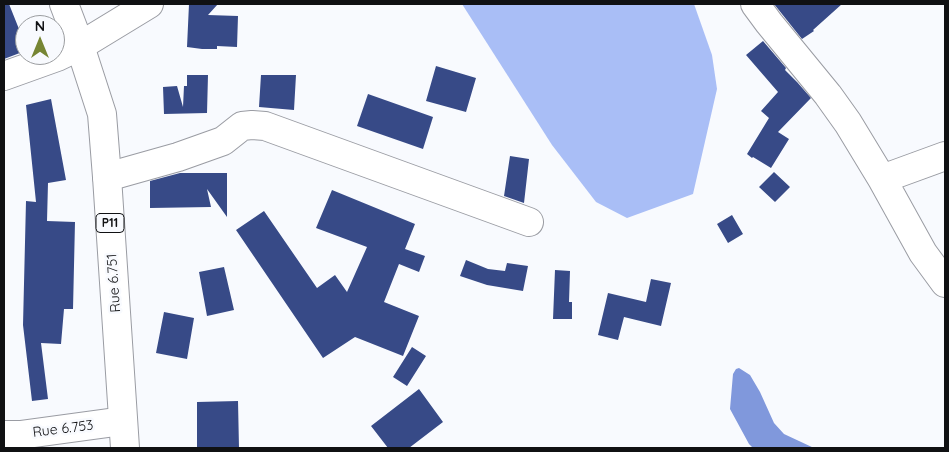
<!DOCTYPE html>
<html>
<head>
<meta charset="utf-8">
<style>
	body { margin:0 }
	#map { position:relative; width:949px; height:452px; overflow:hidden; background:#f8fafe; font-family:Quicksand,sans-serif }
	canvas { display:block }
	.frame { position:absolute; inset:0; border:5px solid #101113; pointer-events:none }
	.north { position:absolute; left:15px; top:15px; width:50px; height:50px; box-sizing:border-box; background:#f8fafe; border:1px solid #9b9da0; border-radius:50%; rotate:0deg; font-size:14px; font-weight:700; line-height:20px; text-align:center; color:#101113 }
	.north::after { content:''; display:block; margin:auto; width:18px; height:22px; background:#778634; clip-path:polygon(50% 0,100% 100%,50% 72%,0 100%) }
</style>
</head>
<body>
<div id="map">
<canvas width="949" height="452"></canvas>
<div class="frame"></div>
<div class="north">N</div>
</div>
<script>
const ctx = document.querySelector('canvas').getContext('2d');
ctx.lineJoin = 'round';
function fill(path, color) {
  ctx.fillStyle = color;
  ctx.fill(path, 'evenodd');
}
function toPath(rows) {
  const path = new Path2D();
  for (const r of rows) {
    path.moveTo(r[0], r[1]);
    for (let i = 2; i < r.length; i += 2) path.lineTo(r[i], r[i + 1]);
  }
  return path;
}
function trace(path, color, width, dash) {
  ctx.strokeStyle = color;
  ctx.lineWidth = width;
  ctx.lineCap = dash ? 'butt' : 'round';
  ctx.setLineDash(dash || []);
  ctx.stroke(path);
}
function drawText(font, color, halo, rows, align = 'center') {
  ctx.font = font + ' Quicksand,sans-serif';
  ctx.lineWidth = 5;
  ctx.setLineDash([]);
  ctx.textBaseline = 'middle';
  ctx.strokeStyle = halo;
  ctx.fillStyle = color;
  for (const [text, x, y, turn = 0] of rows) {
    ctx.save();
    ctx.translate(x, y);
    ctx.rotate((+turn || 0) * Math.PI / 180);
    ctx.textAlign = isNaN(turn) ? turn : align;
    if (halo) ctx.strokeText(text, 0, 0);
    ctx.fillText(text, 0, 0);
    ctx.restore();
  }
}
const forest = toPath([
	[462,4,694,4,712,55,717,89,693,194,627,218,596,202,552,145]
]);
const water = toPath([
	[739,368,750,375,760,392,774,423,784,434,814,448,753,448,749,444,730,409,733,374,736,369]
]);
const building = toPath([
	[4,4,9,4,25,44,25,51,4,59],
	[189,4,218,4,208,15,238,16,237,47,217,46,217,49,202,49,187,47],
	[774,4,842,4,813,30,814,31,802,39],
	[763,41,786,68,785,70,797,82,811,98,778,132,789,139,771,168,753,157,752,158,747,154,769,118,761,111,778,92,746,55],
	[436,66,476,78,466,112,426,101],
	[187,75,208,75,207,113,164,114,163,87,177,86,183,107,184,86,187,86],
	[261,75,296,75,294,110,259,107],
	[368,94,433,117,423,149,357,126],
	[51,99,66,180,48,183,47,221,75,222,73,309,64,309,61,344,41,343,48,399,32,401,23,325,26,201,36,202,26,105],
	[510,156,529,159,524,203,504,196],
	[774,172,790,187,775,202,759,187],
	[180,173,227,173,227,217,207,189,211,207,150,208,150,181],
	[332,190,415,224,405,249,425,256,419,272,399,264,384,302,419,316,403,356,355,337,323,358,236,230,264,211,317,288,335,275,347,292,367,247,316,228],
	[732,215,743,234,728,243,717,224],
	[466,260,488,269,505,271,507,263,528,266,523,291,487,285,460,276],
	[224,267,234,310,207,316,199,272],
	[555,270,570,271,569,302,572,302,572,319,553,319],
	[651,279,671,283,661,326,624,317,618,340,598,335,608,293,646,302],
	[164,312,194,318,187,359,156,353],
	[412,347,426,356,407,386,393,377],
	[419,389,443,422,409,448,388,448,371,426],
	[238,401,239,448,197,448,197,402]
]);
const minor = toPath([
	[755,4,769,23,828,95,848,123,882,179,945,156],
	[4,76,57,57,80,46,149,4],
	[107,177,178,157,223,141,242,126,252,125,265,126,529,222],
	[882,179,923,253,945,283],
	[4,435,20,435,123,421]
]);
const major = toPath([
	[64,4,80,46,102,114,107,177,125,448]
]);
const shields = [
	[110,223,28]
];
const shieldNames = [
	["P11",110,223]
];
const streetNames = [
	["Rue 6.751",114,283,-94],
	["Rue 6.753",63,429,-7]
];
fill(forest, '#a9bef6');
fill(water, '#8098dc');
fill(building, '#374a87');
trace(minor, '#9a9ca3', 30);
trace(major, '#9a9ca3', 30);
trace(minor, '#fff', 28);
trace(major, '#fff', 28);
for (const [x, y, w] of shields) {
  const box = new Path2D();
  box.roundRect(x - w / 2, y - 9.5, w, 19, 4);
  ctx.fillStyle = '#f8fafe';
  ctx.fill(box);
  trace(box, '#101113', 1);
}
drawText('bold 12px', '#101113', null, shieldNames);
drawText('14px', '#101113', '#f8fafe', streetNames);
</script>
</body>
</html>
